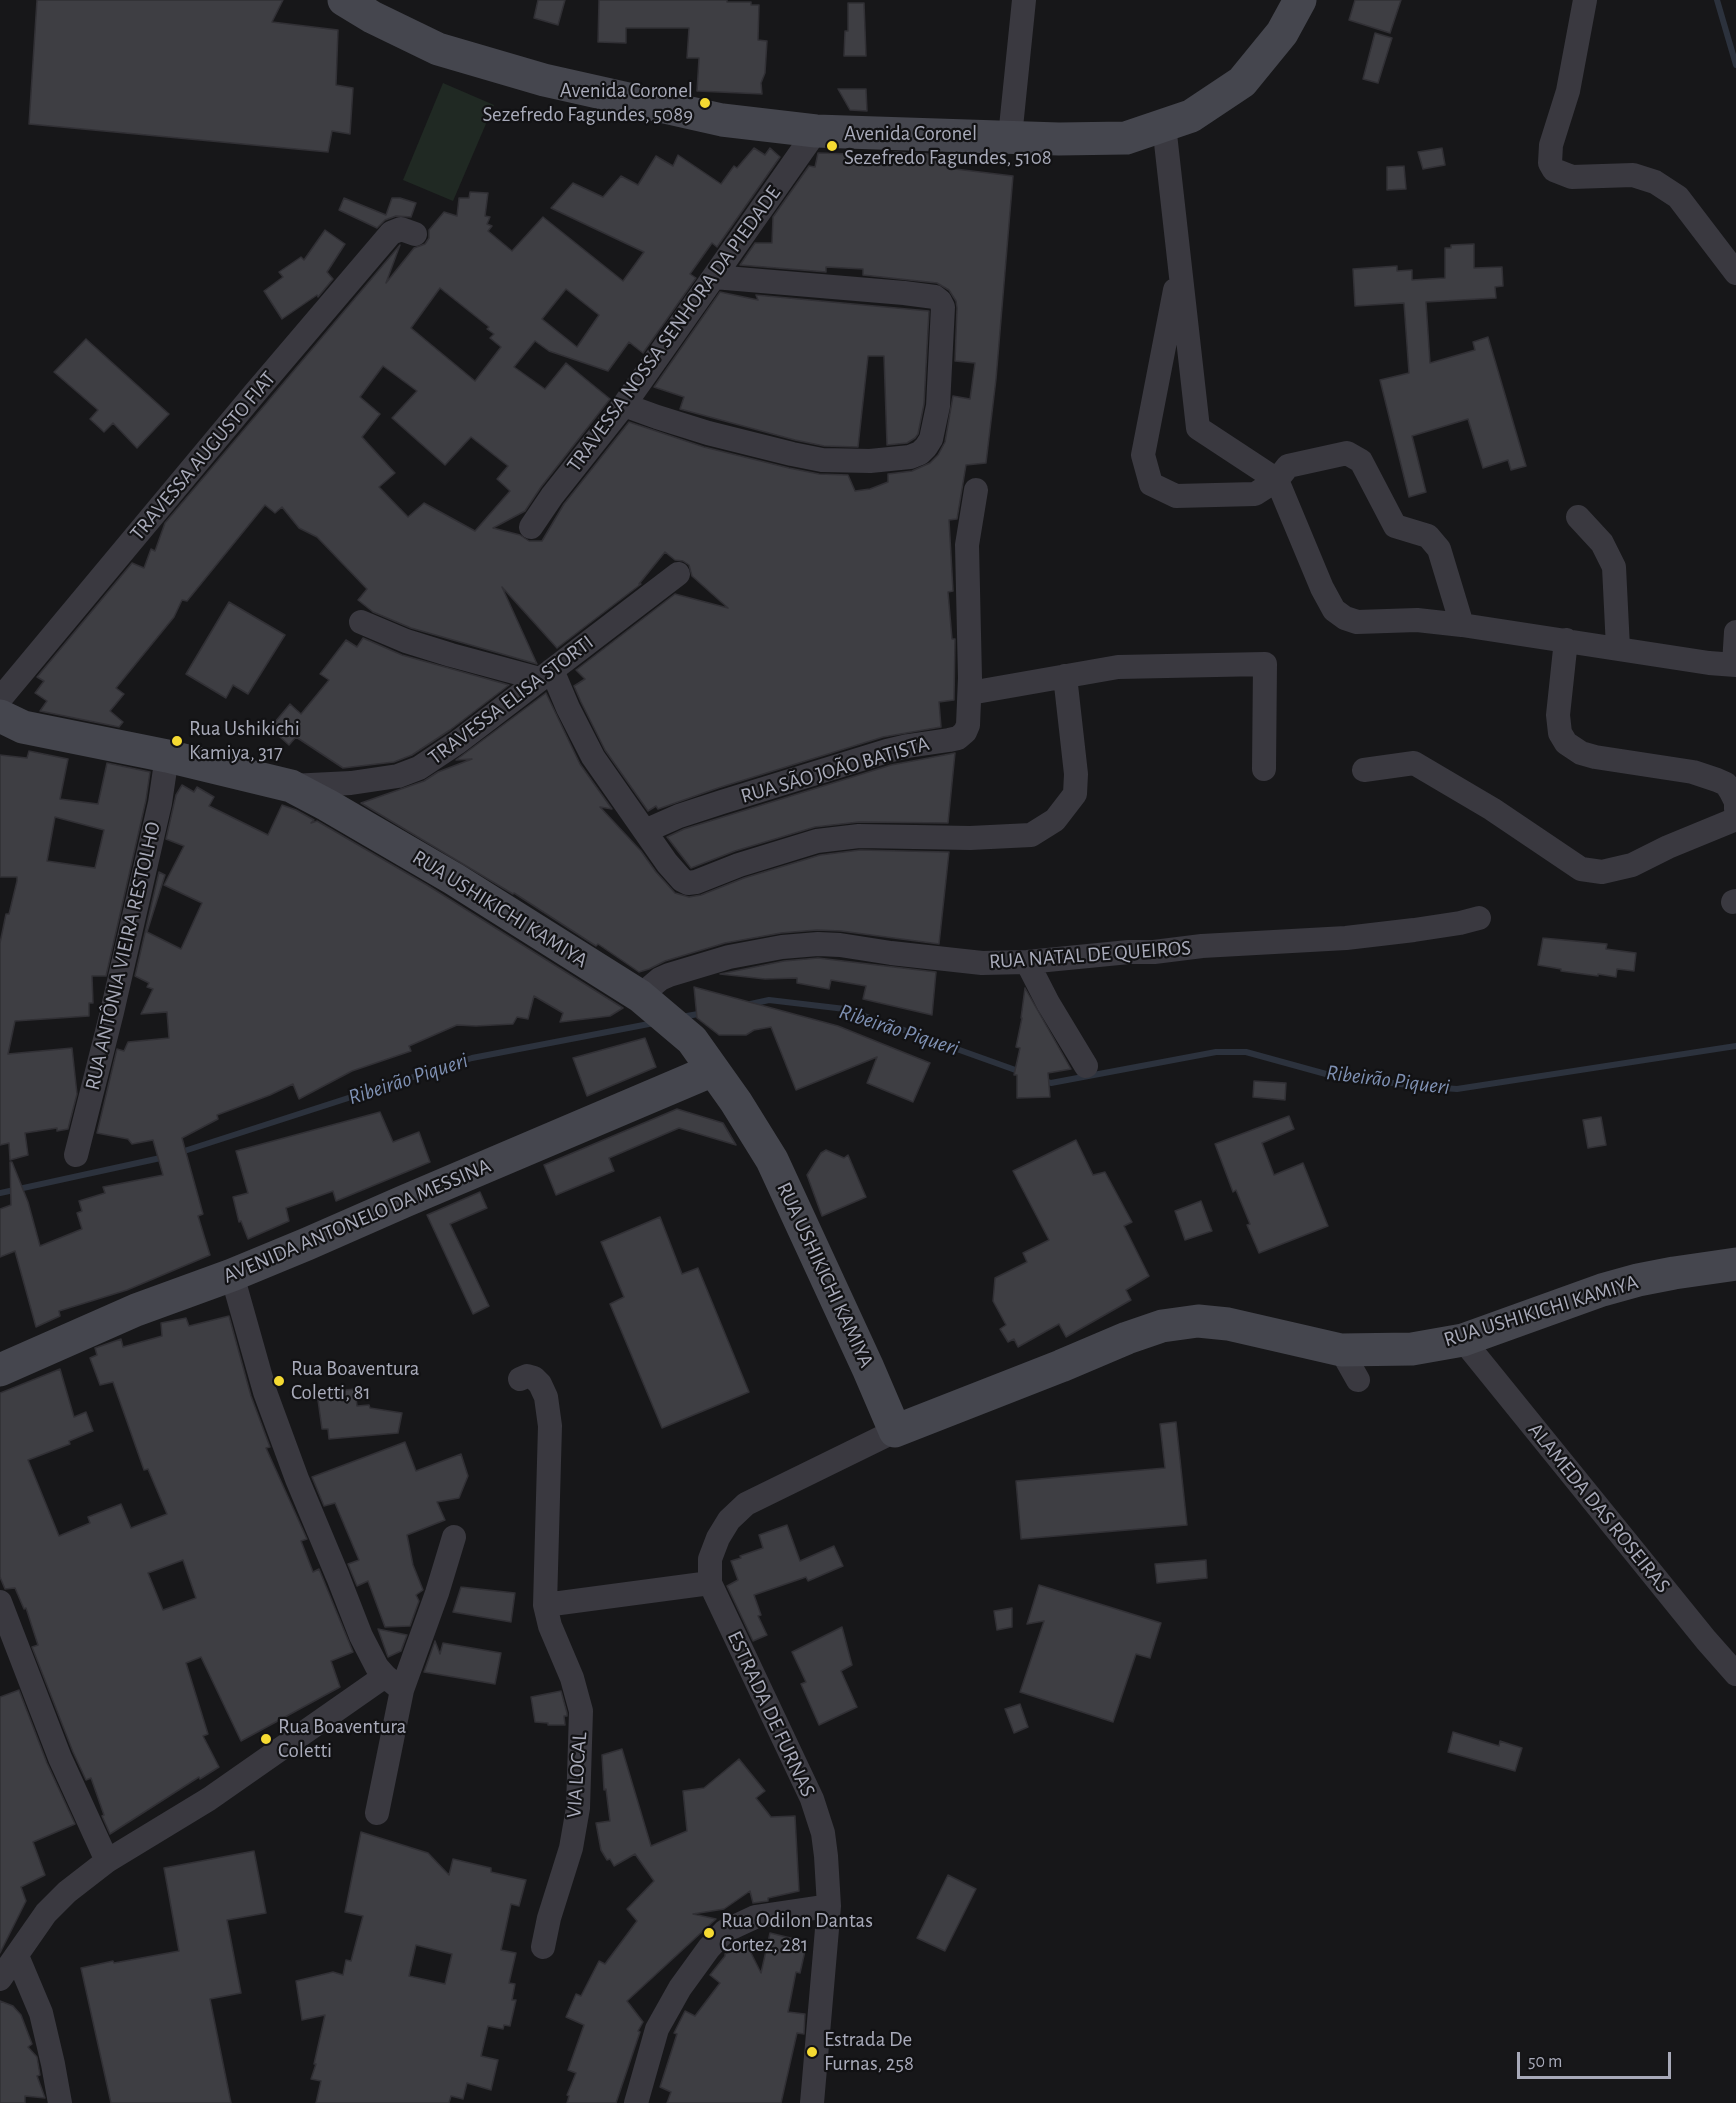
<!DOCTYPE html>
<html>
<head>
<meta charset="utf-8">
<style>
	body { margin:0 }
	#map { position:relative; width:1736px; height:2103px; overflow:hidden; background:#171719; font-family:"Alegreya Sans",sans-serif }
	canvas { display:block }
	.scale { position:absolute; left:1517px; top:2052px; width:154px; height:27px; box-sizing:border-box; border:3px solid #a8aab9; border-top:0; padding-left:8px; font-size:18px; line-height:21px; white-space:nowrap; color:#a8aab9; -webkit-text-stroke:4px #121214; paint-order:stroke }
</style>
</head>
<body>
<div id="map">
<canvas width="1736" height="2103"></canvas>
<div class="scale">50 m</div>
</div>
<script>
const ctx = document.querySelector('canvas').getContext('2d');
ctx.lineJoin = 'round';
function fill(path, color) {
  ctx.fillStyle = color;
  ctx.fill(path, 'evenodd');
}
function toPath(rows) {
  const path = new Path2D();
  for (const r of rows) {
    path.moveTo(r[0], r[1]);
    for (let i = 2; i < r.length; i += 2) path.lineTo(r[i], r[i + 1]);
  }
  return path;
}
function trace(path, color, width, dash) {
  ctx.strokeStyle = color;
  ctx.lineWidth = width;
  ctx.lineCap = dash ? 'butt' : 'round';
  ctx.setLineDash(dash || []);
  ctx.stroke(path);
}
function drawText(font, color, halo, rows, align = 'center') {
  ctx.font = font + ' "Alegreya Sans",sans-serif';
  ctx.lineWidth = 4.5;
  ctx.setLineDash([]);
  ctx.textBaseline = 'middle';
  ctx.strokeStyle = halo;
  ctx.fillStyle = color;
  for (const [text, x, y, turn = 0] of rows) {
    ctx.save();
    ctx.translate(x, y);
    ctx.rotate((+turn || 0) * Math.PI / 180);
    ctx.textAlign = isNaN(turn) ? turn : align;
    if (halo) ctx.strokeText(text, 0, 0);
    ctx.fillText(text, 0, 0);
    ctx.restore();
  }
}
const green = toPath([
	[443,83,494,105,453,201,403,180]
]);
const stream = toPath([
	[1717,0,1736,65],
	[746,1005,769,1000,845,1009,1021,1072],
	[681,1017,704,1013],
	[1042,1080,1051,1083,1216,1052,1246,1052,1326,1074,1415,1086,1457,1089,1736,1046],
	[178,1153,472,1058,654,1023],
	[0,1193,165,1157]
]);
const building = toPath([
	[37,0,283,0,272,22,338,30,336,85,353,88,350,134,332,131,328,152,29,124,37,0],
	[538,0,565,0,558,25,534,18,538,0],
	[599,0,727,0,727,2,751,2,751,5,759,5,758,40,767,41,765,73,761,83,762,94,697,91,699,58,687,58,689,28,626,28,626,43,598,42,599,0],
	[1355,0,1401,0,1390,33,1349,20,1355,0],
	[848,3,864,3,866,56,844,56,845,31,848,31,848,3],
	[1375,33,1392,38,1378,83,1363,79,1375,33],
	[838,89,866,89,867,111,850,110,838,89],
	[754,148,765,155,770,148,780,157,717,247,712,243,690,274,696,278,643,353,629,342,608,371,549,351,535,341,514,367,545,389,566,363,610,399,541,487,525,511,493,528,520,535,529,541,542,541,564,504,629,422,704,447,789,468,819,474,848,475,855,491,870,489,888,482,888,474,912,471,930,463,938,455,945,442,953,396,970,399,975,363,955,361,957,308,956,301,949,290,937,283,863,275,863,269,826,267,826,272,740,265,755,243,772,243,773,217,809,166,815,167,818,153,853,154,853,157,894,157,894,152,947,155,947,168,1013,176,996,379,986,463,966,465,957,519,949,520,953,591,948,592,952,639,955,639,954,700,939,702,941,727,883,737,718,788,658,809,656,806,648,811,605,750,581,702,574,686,585,679,576,670,675,594,728,608,692,576,689,565,683,561,675,560,665,552,639,584,641,584,557,648,502,587,537,664,411,628,373,612,358,600,367,589,317,537,299,528,282,507,275,513,265,505,187,601,182,600,174,617,116,688,124,694,110,711,123,722,119,727,40,711,47,701,35,693,44,681,37,677,132,563,144,568,151,549,155,551,165,523,400,245,386,283,414,248,425,244,429,238,429,230,444,212,457,216,459,198,469,198,470,192,488,193,485,216,490,217,487,224,492,226,488,231,512,251,543,217,623,281,644,252,551,208,573,183,603,197,621,176,638,185,656,156,673,166,678,155,721,184,734,166,737,168,754,148],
	[440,288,489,327,487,329,494,334,490,338,501,347,475,381,411,328,440,288],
	[566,289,599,315,577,347,542,319,566,289],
	[383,366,417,391,392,418,445,465,471,437,508,466,497,479,510,491,475,531,424,503,408,517,379,487,395,473,362,437,380,414,360,397,383,366],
	[1442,148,1445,165,1423,169,1418,152,1442,148],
	[1404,166,1406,189,1387,190,1387,167,1404,166],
	[344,198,386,215,392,198,400,198,416,203,411,217,396,216,385,220,377,228,339,210,344,198],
	[325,230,345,244,327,272,333,279,318,297,317,295,282,319,264,291,283,277,279,272,301,257,304,260,325,230],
	[1474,244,1474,268,1502,267,1503,286,1495,287,1496,298,1426,302,1430,363,1475,350,1473,342,1488,337,1526,466,1511,470,1508,460,1483,468,1468,419,1412,436,1426,492,1409,497,1380,380,1409,373,1404,303,1355,306,1353,269,1397,266,1397,271,1412,270,1412,280,1445,278,1445,248,1451,248,1451,245,1474,244],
	[720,292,758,300,756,295,929,311,924,404,918,434,915,438,907,443,887,445,884,356,868,356,858,447,824,446,795,440,680,409,684,397,654,387,720,292],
	[86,339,169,414,137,448,113,423,104,432,90,419,98,410,54,372,86,339],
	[229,602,285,635,248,694,233,685,226,698,186,674,229,602],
	[363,638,402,655,509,685,450,730,412,755,394,762,343,768,296,737,289,745,270,728,290,704,301,714,329,680,320,674,346,640,357,647,363,638],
	[546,693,580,764,612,809,600,807,641,851,656,872,675,893,689,897,701,895,744,878,820,855,860,850,949,852,939,944,841,931,817,930,781,933,725,943,665,961,649,969,639,972,598,944,596,946,514,893,513,894,361,803,424,781,438,772,472,759,456,760,546,693],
	[29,751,68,759,60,799,98,804,107,763,150,772,146,800,106,976,92,976,93,1003,89,1003,89,1016,15,1021,8,1054,72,1048,77,1094,68,1129,57,1131,57,1128,25,1133,28,1155,10,1160,9,1143,0,1145,0,943,6,914,9,914,17,881,17,877,0,877,0,755,27,758,29,751],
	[55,817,104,830,95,868,47,861,55,817],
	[955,753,948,823,859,822,815,827,735,851,691,868,667,837,684,829,726,816,891,765,955,753],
	[182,785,194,792,197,787,214,797,209,806,268,835,282,805,296,810,314,820,311,823,317,821,427,885,623,1008,610,1016,560,1022,563,1013,534,996,528,1019,517,1017,513,1024,476,1026,457,1025,409,1046,411,1051,352,1071,299,1099,293,1084,270,1095,217,1115,218,1119,182,1138,203,1214,198,1216,210,1255,127,1290,59,1311,60,1316,36,1327,15,1251,0,1257,0,1209,11,1205,10,1162,12,1162,28,1202,40,1246,82,1229,77,1213,82,1211,79,1201,105,1193,103,1187,163,1175,153,1140,132,1144,128,1139,97,1133,117,1049,124,1051,128,1042,169,1038,167,1012,141,1014,153,989,147,987,149,983,135,976,159,872,165,875,147,932,181,949,202,903,164,885,184,846,166,839,176,795,182,785],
	[1543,938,1607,944,1606,949,1636,953,1634,971,1617,969,1616,977,1598,974,1598,976,1561,971,1561,969,1538,965,1543,938],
	[818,958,936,972,932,1015,863,999,866,986,831,980,829,989,797,983,797,978,765,979,720,974,784,961,818,958],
	[694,987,838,1026,930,1063,913,1102,867,1083,877,1057,796,1090,771,1027,754,1030,746,1035,719,1035,697,1018,694,987],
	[1025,988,1071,1069,1048,1073,1050,1097,1017,1098,1017,1075,1014,1075,1020,1048,1016,1047,1022,1018,1021,1018,1025,988],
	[645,1038,656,1067,587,1096,573,1058,645,1038],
	[1254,1081,1286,1083,1285,1100,1253,1097,1254,1081],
	[677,1109,723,1123,736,1145,679,1128,609,1158,614,1171,556,1195,544,1165,677,1109],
	[380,1112,393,1142,419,1132,430,1162,336,1201,333,1191,286,1208,289,1221,248,1239,241,1221,239,1222,233,1197,248,1193,236,1151,380,1112],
	[1289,1116,1294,1129,1262,1143,1274,1175,1303,1163,1328,1226,1259,1253,1247,1225,1250,1224,1236,1190,1233,1192,1215,1144,1289,1116],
	[1601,1117,1606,1145,1588,1148,1583,1120,1601,1117],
	[1076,1140,1093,1175,1105,1172,1132,1222,1124,1226,1149,1276,1126,1290,1131,1300,1066,1337,1059,1324,1018,1347,1014,1339,1008,1342,1000,1329,1006,1325,993,1301,995,1278,1027,1262,1023,1253,1049,1240,1013,1171,1076,1140],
	[826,1150,844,1158,848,1155,866,1197,822,1216,807,1175,821,1153,826,1150],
	[480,1192,487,1208,450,1224,489,1306,473,1314,427,1215,480,1192],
	[1201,1201,1212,1231,1185,1240,1175,1211,1201,1201],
	[660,1217,682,1274,698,1268,749,1392,662,1428,610,1304,624,1297,601,1242,660,1217],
	[229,1316,251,1396,270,1447,266,1448,307,1539,301,1541,313,1572,319,1569,353,1652,331,1661,340,1687,241,1741,201,1657,186,1663,208,1734,203,1736,219,1767,200,1779,199,1777,110,1834,102,1816,104,1815,91,1778,86,1780,73,1752,32,1647,38,1645,26,1608,24,1609,15,1588,5,1589,0,1577,0,1393,60,1369,74,1417,86,1412,93,1431,69,1441,70,1444,28,1460,59,1536,90,1523,88,1517,121,1504,131,1528,167,1514,148,1469,144,1470,113,1382,100,1385,90,1358,97,1355,95,1348,121,1339,123,1347,162,1336,161,1323,186,1318,189,1326,229,1316],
	[183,1560,196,1598,163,1610,148,1573,183,1560],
	[355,1389,357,1406,369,1405,370,1408,402,1413,398,1433,329,1439,328,1429,322,1429,317,1393,355,1389],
	[1176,1422,1187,1525,1021,1539,1016,1481,1165,1468,1160,1424,1176,1422],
	[405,1442,416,1471,461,1454,468,1476,459,1498,437,1502,445,1520,407,1535,413,1565,423,1590,416,1595,419,1601,410,1626,385,1627,368,1581,357,1586,348,1564,359,1560,335,1503,324,1506,312,1477,405,1442],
	[787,1525,800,1561,834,1546,843,1566,808,1581,806,1577,754,1595,761,1615,758,1616,767,1635,753,1641,727,1586,738,1580,731,1561,741,1558,740,1556,763,1548,759,1535,787,1525],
	[1206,1560,1207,1578,1157,1583,1155,1564,1206,1560],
	[1039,1585,1161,1623,1150,1658,1136,1654,1113,1722,1020,1692,1044,1621,1027,1624,1039,1585],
	[461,1587,515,1593,511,1622,453,1612,461,1587],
	[1012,1608,1012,1627,997,1630,994,1611,1012,1608],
	[842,1627,852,1665,841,1671,857,1707,819,1725,801,1684,806,1682,792,1652,842,1627],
	[378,1629,407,1635,401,1651,388,1657,378,1629],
	[435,1641,440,1654,443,1643,501,1653,495,1684,424,1672,435,1641],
	[19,1690,47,1763,75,1824,33,1842,45,1875,21,1887,26,1901,0,1953,0,1697,19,1690],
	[561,1691,567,1713,567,1716,564,1716,565,1725,548,1725,548,1723,535,1722,531,1697,561,1691],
	[1020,1704,1028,1727,1014,1733,1005,1709,1020,1704],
	[1453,1732,1499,1746,1500,1741,1522,1748,1515,1771,1448,1752,1453,1732],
	[622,1749,651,1846,687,1831,683,1791,704,1788,739,1759,765,1791,756,1798,771,1817,795,1816,799,1891,768,1898,768,1901,753,1903,750,1891,724,1909,693,1914,716,1919,627,2001,643,2022,638,2031,640,2032,616,2103,567,2103,569,2096,567,2095,576,2073,568,2070,584,2025,566,2017,576,1994,581,1996,599,1961,605,1964,637,1921,627,1909,654,1881,635,1854,614,1866,610,1859,607,1860,601,1850,596,1823,610,1821,606,1789,604,1790,602,1755,622,1749],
	[361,1832,428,1853,449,1875,453,1859,491,1868,491,1872,526,1880,519,1906,511,1904,501,1950,516,1953,509,1983,515,1984,512,2000,516,2000,510,2026,504,2025,503,2029,488,2026,481,2056,498,2060,491,2090,467,2083,463,2099,451,2096,449,2103,316,2103,321,2081,311,2079,316,2064,314,2064,325,2015,302,2020,296,1981,333,1972,343,1975,346,1960,351,1961,363,1916,345,1912,361,1832],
	[416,1945,452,1954,445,1984,409,1976,416,1945],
	[254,1851,266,1913,227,1920,241,1993,210,1999,231,2103,111,2103,81,1968,113,1961,114,1963,179,1951,164,1868,254,1851],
	[948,1875,976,1889,945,1951,917,1938,948,1875],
	[770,1933,807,1942,800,1973,796,1972,788,2012,805,2014,804,2034,797,2033,781,2103,667,2103,671,2092,660,2087,677,2034,674,2033,685,2011,695,2016,720,1983,710,1975,725,1956,725,1954,745,1941,761,1973,770,1933],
	[0,2001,13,2006,21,2015,32,2044,28,2047,37,2057,40,2075,37,2076,45,2098,25,2096,25,2103,0,2103,0,2001]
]);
const street = toPath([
	[1585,0,1568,91,1551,145,1550,163,1554,170,1572,177,1633,175,1655,182,1678,197,1736,273],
	[1164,125,1198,428,1277,480,1322,588,1334,610,1345,618,1357,622,1417,620,1462,625,1709,663,1736,665],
	[1010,137,1024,0],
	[1175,290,1143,455,1151,484,1176,496,1255,494,1277,480,1288,466,1347,453,1361,461,1395,526,1428,536,1439,549,1462,625],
	[624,405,657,417,708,433,792,454,822,460,870,461,910,457,920,453,926,447,931,439,938,406,943,307,940,301,935,297,904,293,714,277],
	[1578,517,1602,543,1614,567,1618,648],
	[531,527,552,496,624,405,816,131],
	[361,622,406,641,451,655,540,679],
	[1566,640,1558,715,1560,733,1566,743,1581,753,1595,757,1693,772,1717,780,1726,784,1731,792,1736,802,1736,809],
	[1734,664,1736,632],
	[552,670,568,708,593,757,667,863,682,880,688,883,696,882,739,865,817,841,859,836,970,838,1031,835,1055,820,1075,794,1076,774,1065,676],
	[970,693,1118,667,1265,664,1264,769],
	[0,699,254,394,391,233,401,229,415,234],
	[1364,770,1414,763,1492,809,1581,869,1602,872,1632,865,1668,847,1736,819],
	[291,786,351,783,398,776,419,768,458,742,678,574],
	[645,831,679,816,722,802,887,751,908,746,949,740,958,738,965,732,968,725,970,678,967,545,976,490],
	[1733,902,1736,901],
	[1027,962,1048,1003,1086,1066],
	[640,996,660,979,669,975,729,957,782,947,818,944,840,945,891,953,982,963,1027,962,1129,952,1154,952,1202,946,1346,938,1414,930,1460,923,1479,918],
	[76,1155,112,1012,160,803,167,756],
	[232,1275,265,1392,297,1479,338,1577,361,1636,377,1667,385,1676,402,1690],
	[1463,1340,1706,1640,1736,1674],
	[1341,1350,1358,1380],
	[520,1379,527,1376,534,1378,540,1384,546,1397,550,1426,545,1605,550,1626,572,1678,581,1711,578,1808,571,1848,549,1918,543,1947],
	[0,1602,60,1758,107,1861],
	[545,1605,710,1583],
	[377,1813,402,1690,437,1593,454,1537],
	[17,1956,41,2013,53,2064,60,2103],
	[0,1979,46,1913,67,1892,107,1861,209,1799,385,1676],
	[636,2103,657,2029,680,1988,709,1948,725,1931,755,1917,829,1906],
	[812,2103,829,1906,826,1856,823,1833,812,1799,710,1583,710,1559,718,1538,729,1520,746,1504,895,1431]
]);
const secondary = toPath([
	[344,0,372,17,438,49,544,80,722,120,816,131,1059,139,1126,138,1191,116,1242,82,1282,33,1300,0],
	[0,716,23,727,167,756,291,786,327,805,454,879,640,996,692,1040,736,1102,772,1160,868,1368,895,1431,1061,1366,1127,1338,1162,1326,1198,1321,1228,1324,1341,1350,1412,1349,1463,1340,1602,1290,1638,1280,1674,1273,1736,1264],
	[0,1370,136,1310,232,1275,307,1244,405,1201,713,1070]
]);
const markers = [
	[705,103,6,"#f5da32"],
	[832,146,6,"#f5da32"],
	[177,741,6,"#f5da32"],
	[279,1381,6,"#f5da32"],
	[266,1739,6,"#f5da32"],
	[709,1933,6,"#f5da32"],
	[812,2052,6,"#f5da32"]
];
const poiNames = [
	["Avenida Coronel",693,91,"right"],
	["Sezefredo Fagundes, 5089",693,115,"right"],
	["Avenida Coronel",844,134],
	["Sezefredo Fagundes, 5108",844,158],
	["Rua Ushikichi",189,729],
	["Kamiya, 317",189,753],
	["Rua Boaventura",291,1369],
	["Coletti, 81",291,1393],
	["Rua Boaventura",278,1727],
	["Coletti",278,1751],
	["Rua Odilon Dantas",721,1921],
	["Cortez, 281",721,1945],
	["Estrada De",824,2040],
	["Furnas, 258",824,2064]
];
const streetNames = [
	["TRAVESSA NOSSA SENHORA DA PIEDADE",674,329,-54],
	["TRAVESSA AUGUSTO FIAT",203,456,-50],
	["TRAVESSA ELISA STORTI",511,700,-37],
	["RUA SÃO JOÃO BATISTA",835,770,-16],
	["RUA USHIKICHI KAMIYA",500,909,32],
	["RUA NATAL DE QUEIROS",1090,955,-4],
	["RUA ANTÔNIA VIEIRA RESTOLHO",123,956,-77],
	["AVENIDA ANTONELO DA MESSINA",357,1221,-23],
	["RUA USHIKICHI KAMIYA",825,1275,65],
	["RUA USHIKICHI KAMIYA",1541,1311,-17],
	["ALAMEDA DAS ROSEIRAS",1599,1508,51],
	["ESTRADA DE FURNAS",771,1714,65],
	["VIA LOCAL",577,1775,-86]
];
const waterNames = [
	["Ribeirão Piqueri",899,1030,18],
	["Ribeirão Piqueri",408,1079,-18],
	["Ribeirão Piqueri",1388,1080,7]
];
fill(green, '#202923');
trace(stream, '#2c323d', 6);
fill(building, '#3e3e43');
trace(building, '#313035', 1.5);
trace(street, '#3a3940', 24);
trace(secondary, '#45464e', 33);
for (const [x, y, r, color] of markers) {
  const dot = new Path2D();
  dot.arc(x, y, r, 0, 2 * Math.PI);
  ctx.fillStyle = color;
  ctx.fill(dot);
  trace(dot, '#121214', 2);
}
drawText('21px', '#a8aab9', '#121214', poiNames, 'left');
drawText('21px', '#a8aab9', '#121214', streetNames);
drawText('italic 22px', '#7f91b4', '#121214', waterNames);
</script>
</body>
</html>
